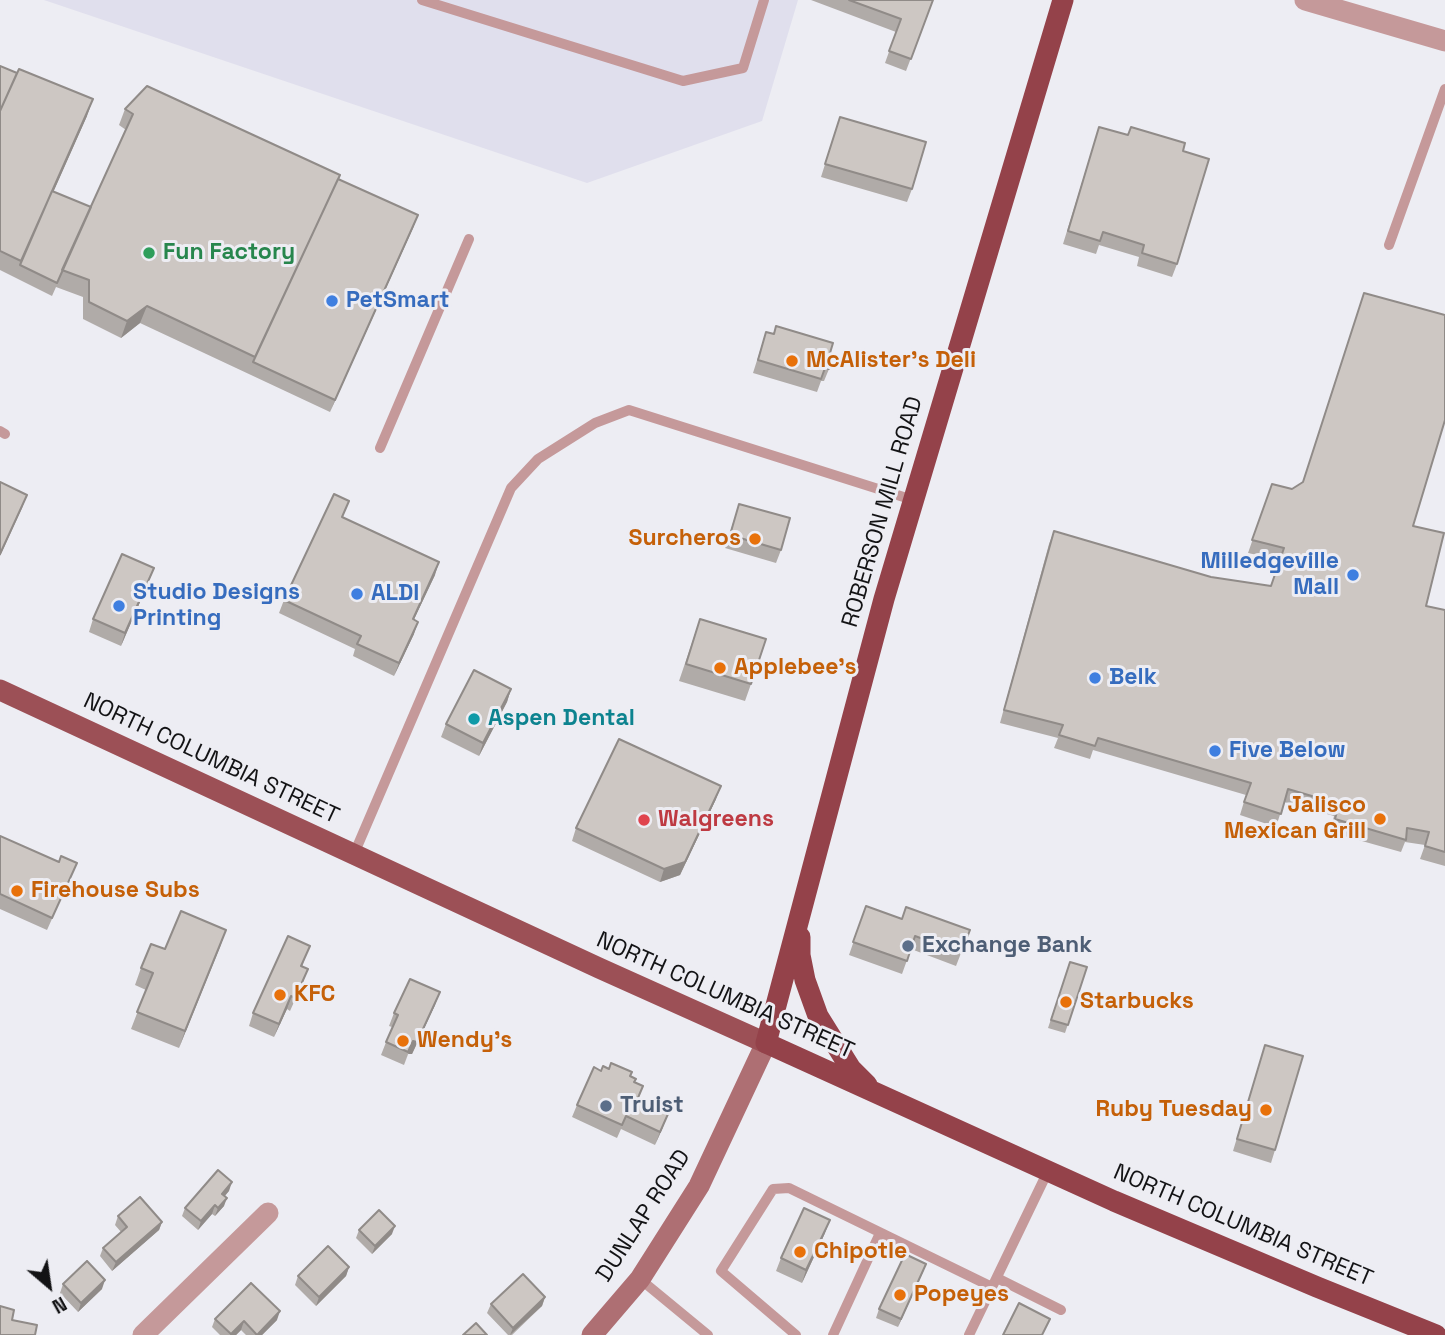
<!DOCTYPE html>
<html>
<head>
<meta charset="utf-8">
<style>
	body { margin:0 }
	#map { position:relative; width:1445px; height:1335px; overflow:hidden; background:#ededf3; font-family:"Space Grotesk",sans-serif }
	canvas { display:block }
	.north { position:absolute; left:14px; top:1251px; width:70px; height:70px; -webkit-text-stroke:5px #ededf3; paint-order:stroke; rotate:151deg; font-size:19px; font-weight:700; line-height:28px; text-align:center; color:#131315 }
	.north::after { content:''; display:block; margin:auto; width:24px; height:32px; background:#131315; clip-path:polygon(50% 0,100% 100%,50% 72%,0 100%) }
</style>
</head>
<body>
<div id="map">
<canvas width="1445" height="1335"></canvas>
<div class="north">N</div>
</div>
<script>
const ctx = document.querySelector('canvas').getContext('2d');
ctx.lineJoin = 'round';
function fill(path, color) {
  ctx.fillStyle = color;
  ctx.fill(path, 'evenodd');
}
function toPath(rows) {
  const path = new Path2D();
  for (const r of rows) {
    path.moveTo(r[0], r[1]);
    for (let i = 2; i < r.length; i += 2) path.lineTo(r[i], r[i + 1]);
  }
  return path;
}
function trace(path, color, width, dash) {
  ctx.strokeStyle = color;
  ctx.lineWidth = width;
  ctx.lineCap = dash ? 'butt' : 'round';
  ctx.setLineDash(dash || []);
  ctx.stroke(path);
}
function drawText(font, color, halo, rows, align = 'center') {
  ctx.font = font + ' "Space Grotesk",sans-serif';
  ctx.lineWidth = 6;
  ctx.setLineDash([]);
  ctx.textBaseline = 'middle';
  ctx.strokeStyle = halo;
  ctx.fillStyle = color;
  for (const [text, x, y, turn = 0] of rows) {
    ctx.save();
    ctx.translate(x, y);
    ctx.rotate((+turn || 0) * Math.PI / 180);
    ctx.textAlign = isNaN(turn) ? turn : align;
    if (halo) ctx.strokeText(text, 0, 0);
    ctx.fillText(text, 0, 0);
    ctx.restore();
  }
}
const built = toPath([
	[44,0,798,0,762,121,587,183]
]);
const service = toPath([
	[422,0,683,81,743,68,764,0],
	[1389,245,1445,89],
	[0,431,5,434],
	[380,448,469,239],
	[354,854,511,488,538,459,595,423,629,410,913,500],
	[997,1278,1061,1310],
	[640,1279,708,1335],
	[796,1335,721,1271,773,1189,789,1188,992,1287],
	[833,1335,880,1233],
	[969,1335,1048,1171]
]);
const minor = toPath([
	[1305,0,1445,41],
	[143,1335,268,1213]
]);
const secondary = toPath([
	[592,1335,640,1279,699,1186,766,1043]
]);
const primary = toPath([
	[0,690,599,968,766,1043]
]);
const trunk = toPath([
	[1063,0,884,599,766,1043,1114,1201,1317,1287,1436,1335],
	[800,937,800,955,805,980,818,1016,851,1069,867,1085]
]);
const wall = toPath([
	[811,0,933,0,906,71,885,63,896,32],
	[0,66,87,116,53,192,91,207,126,130,119,125,125,109,338,179,418,215,413,228,330,412,140,323,121,338,83,319,83,297,56,287,52,296,0,270],
	[840,117,912,189,907,202,821,177],
	[1099,127,1183,151,1177,264,1172,277,1137,266,1139,257,1099,245,1096,254,1063,244],
	[766,332,830,353,829,369,824,381,821,381,817,392,753,373],
	[1272,484,1413,526,1426,606,1445,610,1445,866,1420,859,1425,845,1405,842,1401,852,1330,832,1334,816,1284,802,1276,827,1240,815,1246,795,1093,750,1090,759,1054,748,1058,738,1000,723,1049,544,1054,531,1211,577,1271,586,1280,560,1248,553],
	[739,504,781,550,776,563,725,548],
	[343,517,435,575,414,619,414,634,394,676,353,656,355,649,279,613,284,600],
	[149,581,121,646,89,632,93,619],
	[700,619,751,684,745,701,679,681],
	[511,689,507,702,479,756,441,737,446,724],
	[716,799,680,875,660,882,572,841,576,828],
	[0,836,59,862,77,863,47,930,0,909],
	[866,906,902,919,970,930,956,966,911,949,902,974,849,955],
	[226,930,179,1048,131,1029,146,990,135,985,141,968,165,949],
	[305,958,302,967,308,969,303,982,290,1011,287,1009,274,1037,249,1026,253,1013],
	[1070,962,1087,967,1065,1033,1048,1028],
	[435,1005,412,1054,408,1054,404,1065,381,1055,392,1027,389,1026,394,1013],
	[1265,1045,1275,1150,1271,1163,1233,1151],
	[601,1071,630,1076,635,1082,638,1100,663,1127,655,1145,621,1129,617,1138,572,1117,577,1105],
	[229,1191,225,1196,224,1206,215,1216,212,1214,198,1230,182,1216,185,1208],
	[118,1216,162,1222,159,1230,112,1271,100,1256,103,1248,121,1232,115,1225],
	[359,1230,392,1234,372,1254,356,1238],
	[825,1233,802,1283,776,1271,781,1258],
	[926,1264,898,1327,876,1318,879,1309],
	[349,1267,346,1276,316,1306,295,1285,298,1276],
	[63,1284,102,1289,78,1312,60,1293],
	[545,1297,542,1306,512,1335,508,1335,487,1313,491,1304],
	[215,1319,277,1320,262,1335,246,1335,241,1330,236,1335,220,1335,212,1327]
]);
const shadedWall = toPath([
	[93,99,87,116,21,265,20,265],
	[418,215,413,228,330,412,335,400],
	[147,306,140,323,121,338,127,321],
	[27,495,22,508,0,556,0,554],
	[439,562,435,575,408,632,413,619],
	[154,568,149,581,121,646,125,633],
	[418,622,414,634,394,676,399,663],
	[511,689,507,702,479,756,483,743],
	[721,786,716,799,680,875,660,882,664,869],
	[226,930,220,947,179,1048,185,1031],
	[440,992,435,1005,412,1054,408,1054,404,1065,413,1041],
	[291,996,287,1009,274,1037,279,1024],
	[668,1114,663,1127,655,1145,660,1132],
	[232,1182,229,1191,219,1202,222,1194],
	[227,1198,224,1206,215,1216,218,1208],
	[215,1205,212,1214,198,1230,201,1221],
	[830,1220,825,1233,802,1283,806,1270],
	[162,1222,159,1230,112,1271,116,1262],
	[395,1226,392,1234,372,1254,375,1246],
	[926,1264,923,1272,898,1327,901,1319],
	[349,1267,346,1276,316,1306,319,1297],
	[105,1280,102,1289,78,1312,81,1303],
	[545,1297,542,1306,510,1335,513,1328],
	[280,1311,277,1320,262,1335,257,1335],
	[244,1321,241,1330,236,1335,230,1335]
]);
const building = toPath([
	[849,0,933,0,911,59,889,51,901,19,849,0],
	[0,66,17,73,0,111,0,66],
	[19,69,93,99,21,261,0,251,0,111,19,69],
	[147,86,340,175,255,357,147,306,127,321,89,302,89,280,62,270,133,114,125,109,147,86],
	[840,117,926,142,912,189,825,164,840,117],
	[1099,127,1128,135,1131,127,1185,143,1183,151,1209,159,1177,264,1142,253,1144,245,1103,232,1100,241,1068,231,1099,127],
	[338,179,418,215,335,400,253,362,338,179],
	[52,191,91,207,57,283,20,265,52,191],
	[1364,293,1445,315,1445,420,1413,526,1444,533,1426,606,1445,610,1445,852,1425,846,1429,832,1407,828,1406,840,1335,819,1339,804,1288,789,1281,814,1244,802,1251,783,1098,738,1095,746,1059,735,1063,725,1004,710,1054,531,1211,577,1271,586,1284,548,1252,540,1272,484,1292,489,1303,482,1364,293],
	[776,326,833,343,830,353,833,354,829,369,825,368,821,379,758,360,766,332,774,334,776,326],
	[0,482,27,495,0,554,0,482],
	[334,494,349,501,342,517,439,562,413,619,418,622,399,663,357,644,361,636,284,600,334,494],
	[739,504,790,518,781,550,730,535,739,504],
	[122,554,154,568,125,633,93,619,122,554],
	[700,619,766,639,751,684,686,664,700,619],
	[474,670,511,689,483,743,446,724,474,670],
	[619,739,721,786,685,862,664,869,576,828,619,739],
	[0,836,59,862,61,856,77,863,52,918,0,894,0,836],
	[866,906,902,919,906,907,970,930,961,953,915,936,907,961,853,942,866,906],
	[181,911,226,930,185,1031,137,1012,153,973,141,968,151,944,165,949,181,911],
	[288,936,310,946,301,966,308,969,295,998,291,996,279,1024,253,1013,288,936],
	[1070,962,1087,967,1068,1025,1051,1020,1070,962],
	[410,979,440,992,417,1042,413,1041,408,1052,386,1042,398,1015,394,1013,410,979],
	[1265,1045,1303,1056,1275,1150,1237,1139,1265,1045],
	[611,1063,632,1072,630,1076,636,1079,634,1082,643,1086,637,1100,668,1114,660,1132,626,1116,622,1125,577,1105,594,1067,601,1071,603,1066,609,1069,611,1063],
	[218,1170,232,1182,222,1194,227,1198,218,1208,215,1205,201,1221,185,1208,218,1170],
	[140,1197,162,1222,116,1262,103,1248,127,1227,118,1216,140,1197],
	[804,1208,830,1220,806,1270,781,1258,804,1208],
	[379,1210,395,1226,375,1246,359,1230,379,1210],
	[328,1246,349,1267,319,1297,298,1276,328,1246],
	[905,1254,926,1264,901,1319,879,1309,905,1254],
	[87,1261,105,1280,81,1303,63,1284,87,1261],
	[523,1274,545,1297,513,1328,491,1304,523,1274],
	[251,1283,280,1311,257,1335,244,1321,231,1334,215,1319,251,1283],
	[1019,1303,1050,1319,1042,1335,1003,1335,1019,1303],
	[0,1306,14,1310,12,1320,37,1325,35,1335,0,1335,0,1306],
	[476,1323,487,1335,463,1335,476,1323]
]);
const markers = [
	[149,253,7,"#2e9e5b"],
	[332,301,7,"#3f7fe0"],
	[792,361,7,"#e8710a"],
	[755,539,7,"#e8710a"],
	[1353,575,7,"#3f7fe0"],
	[357,594,7,"#3f7fe0"],
	[119,606,7,"#3f7fe0"],
	[720,668,7,"#e8710a"],
	[1095,678,7,"#3f7fe0"],
	[474,719,7,"#0f9aa8"],
	[1215,751,7,"#3f7fe0"],
	[1380,819,7,"#e8710a"],
	[644,820,7,"#e0444e"],
	[17,891,7,"#e8710a"],
	[908,946,7,"#5c6f8a"],
	[280,995,7,"#e8710a"],
	[1066,1002,7,"#e8710a"],
	[403,1041,7,"#e8710a"],
	[606,1106,7,"#5c6f8a"],
	[1266,1110,7,"#e8710a"],
	[800,1252,7,"#e8710a"],
	[900,1295,7,"#e8710a"]
];
const leisureNames = [
	["Fun Factory",163,253]
];
const shopNames = [
	["PetSmart",346,301],
	["Milledgeville",1339,562,"right"],
	["Mall",1339,588,"right"],
	["Studio Designs",133,593],
	["Printing",133,619],
	["ALDI",371,594],
	["Belk",1109,678],
	["Five Below",1229,751]
];
const foodNames = [
	["McAlister's Deli",806,361],
	["Surcheros",741,539,"right"],
	["Applebee's",734,668],
	["Jalisco",1366,806,"right"],
	["Mexican Grill",1366,832,"right"],
	["Firehouse Subs",31,891],
	["KFC",294,995],
	["Starbucks",1080,1002],
	["Wendy's",417,1041],
	["Ruby Tuesday",1252,1110,"right"],
	["Chipotle",814,1252],
	["Popeyes",914,1295]
];
const streetNames = [
	["ROBERSON MILL ROAD",883,512,-74],
	["NORTH COLUMBIA STREET",211,759,25],
	["NORTH COLUMBIA STREET",725,996,24],
	["DUNLAP ROAD",644,1216,-57],
	["NORTH COLUMBIA STREET",1243,1226,23]
];
const cultureNames = [
	["Aspen Dental",488,719]
];
const healthNames = [
	["Walgreens",658,820]
];
const serviceNames = [
	["Exchange Bank",922,946],
	["Truist",620,1106]
];
fill(built, '#e0dfed');
trace(service, '#c5999a', 10);
trace(minor, '#c5999a', 21);
trace(secondary, '#ae6f73', 21);
trace(primary, '#9c5056', 21);
trace(trunk, '#94424a', 21);
fill(wall, '#b0aba8');
fill(shadedWall, '#908b88');
fill(building, '#cdc7c3');
trace(building, '#908b88', 2);
for (const [x, y, r, color] of markers) {
  const dot = new Path2D();
  dot.arc(x, y, r, 0, 2 * Math.PI);
  ctx.fillStyle = color;
  ctx.fill(dot);
  trace(dot, '#ededf3', 2.5);
}
drawText('bold 23px', '#27864d', '#ededf3', leisureNames, 'left');
drawText('bold 23px', '#366cbe', '#ededf3', shopNames, 'left');
drawText('bold 23px', '#c56008', '#ededf3', foodNames, 'left');
drawText('23px', '#131315', '#ededf3', streetNames);
drawText('bold 23px', '#0d838f', '#ededf3', cultureNames, 'left');
drawText('bold 23px', '#be3a42', '#ededf3', healthNames, 'left');
drawText('bold 23px', '#4e5e75', '#ededf3', serviceNames, 'left');
</script>
</body>
</html>
